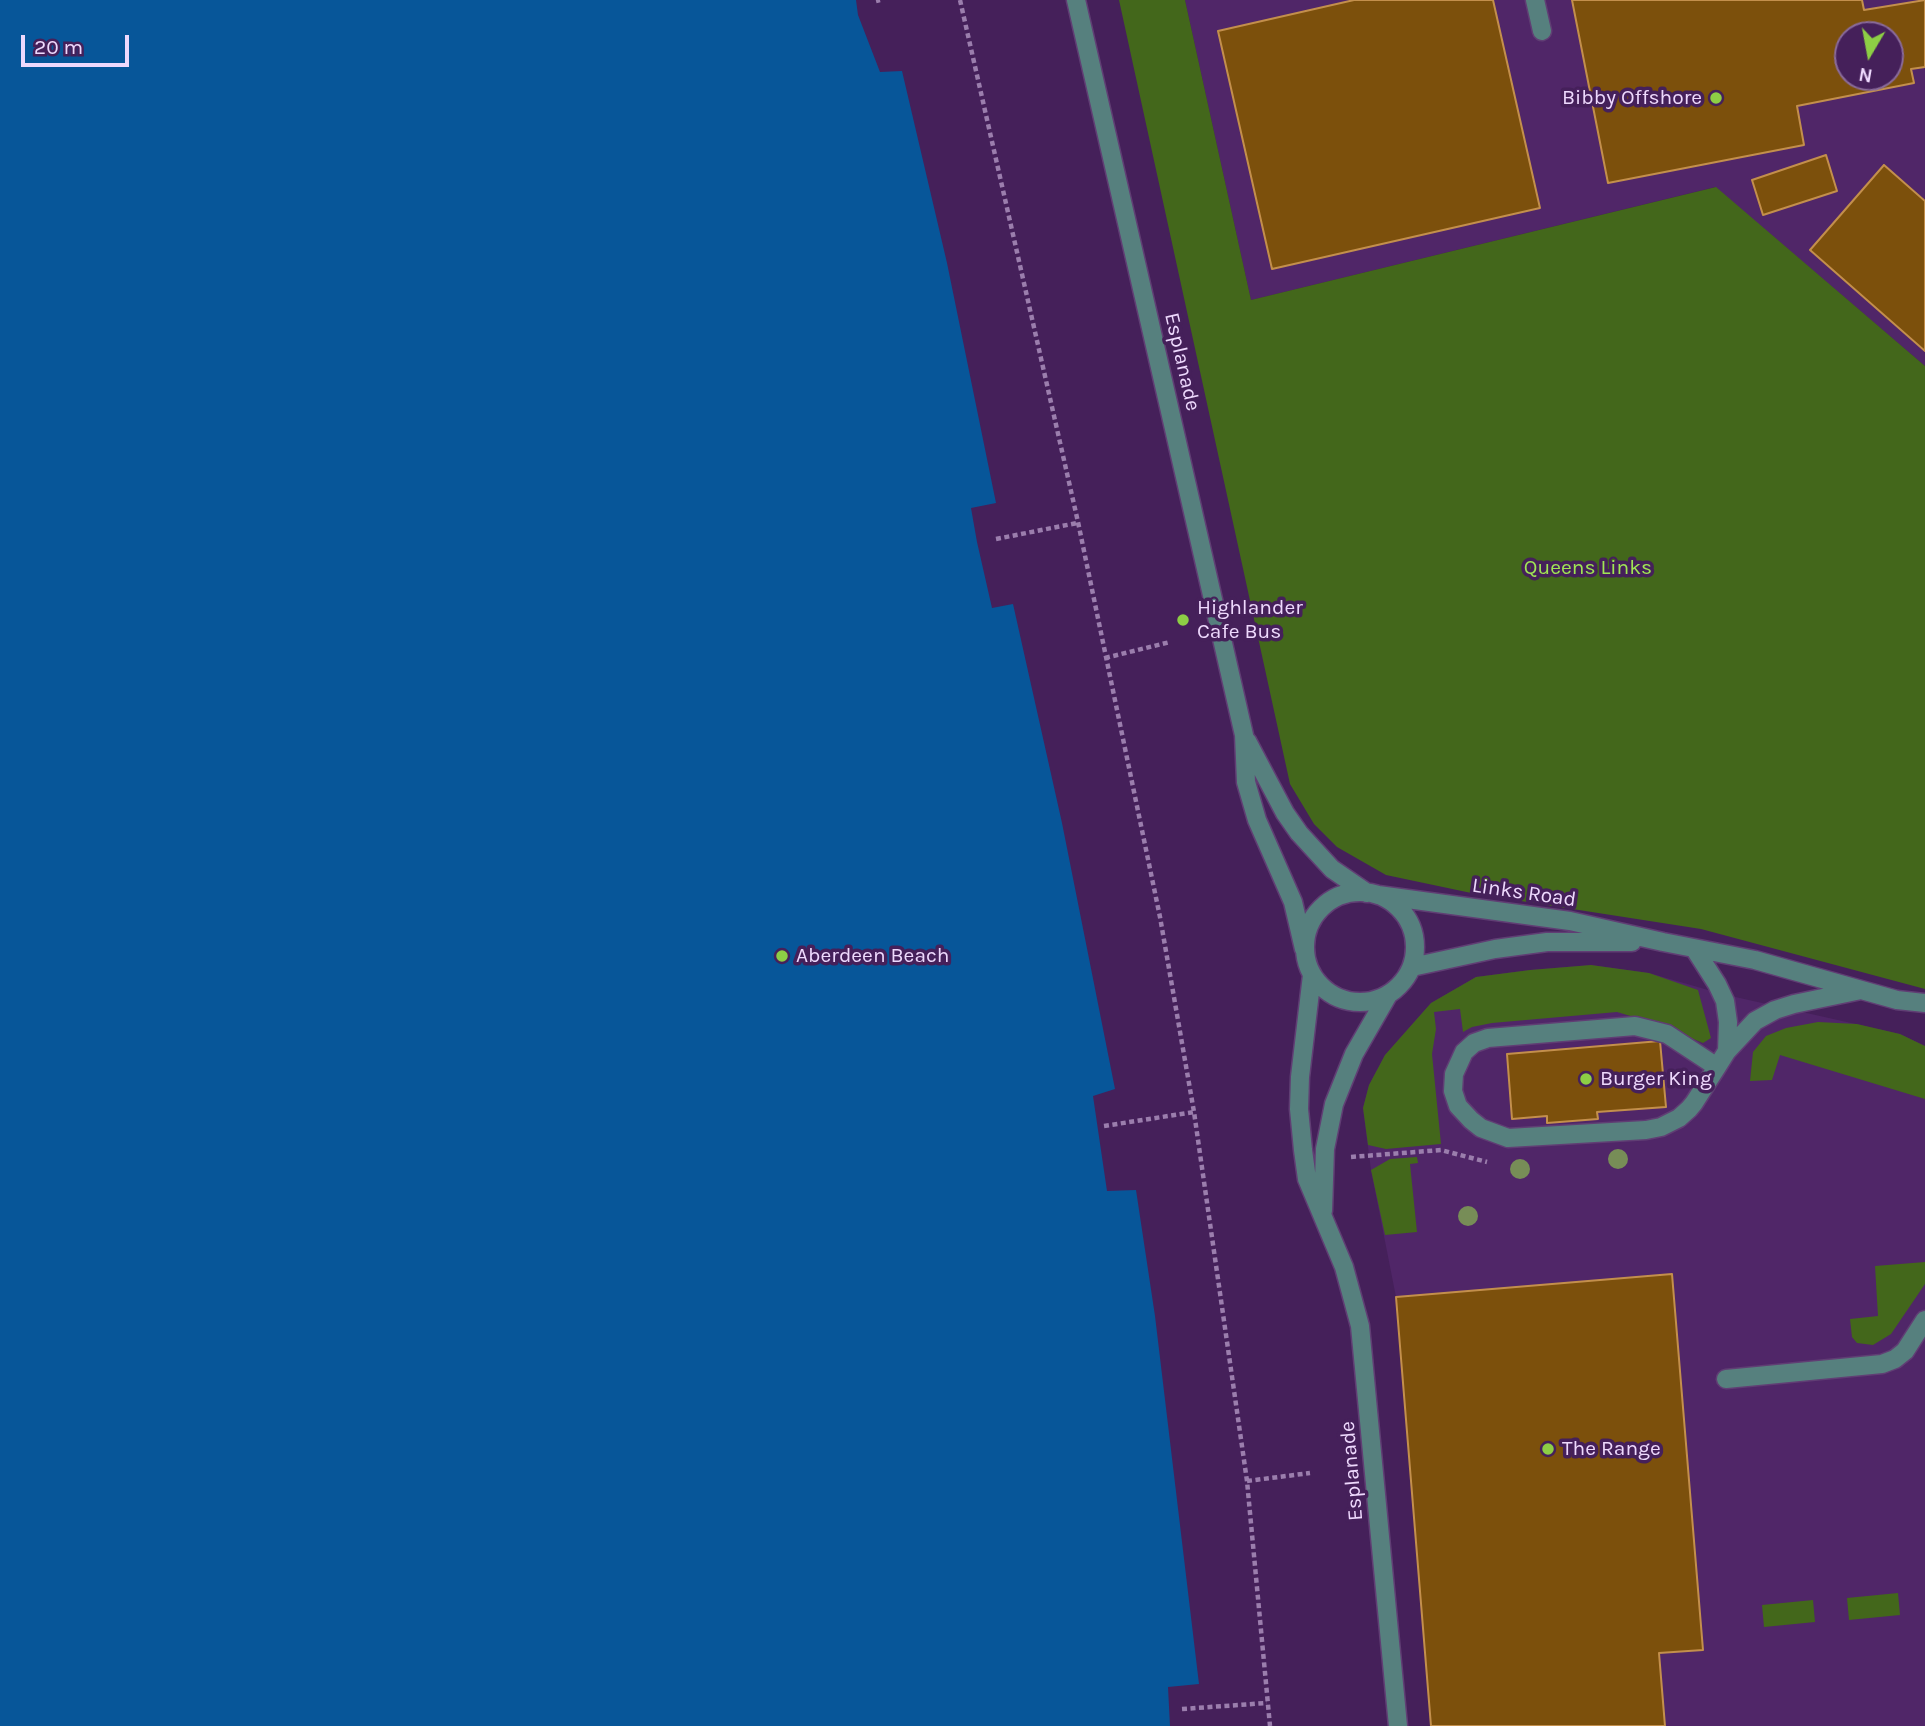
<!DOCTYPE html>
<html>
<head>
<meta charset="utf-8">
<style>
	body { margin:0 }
	#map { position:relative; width:1925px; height:1726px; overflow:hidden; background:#45205a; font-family:Karla,sans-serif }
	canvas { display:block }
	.north { position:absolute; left:1834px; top:21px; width:70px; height:70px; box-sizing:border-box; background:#45205a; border:2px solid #896a9b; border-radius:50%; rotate:190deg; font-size:19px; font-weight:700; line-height:28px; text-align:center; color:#eed9fd }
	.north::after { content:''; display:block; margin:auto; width:24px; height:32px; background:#8dce45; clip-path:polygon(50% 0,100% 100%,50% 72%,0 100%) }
	.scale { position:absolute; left:21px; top:35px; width:108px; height:32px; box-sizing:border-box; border:4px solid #eed9fd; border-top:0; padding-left:9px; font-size:21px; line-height:24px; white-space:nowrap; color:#eed9fd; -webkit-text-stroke:5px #45205a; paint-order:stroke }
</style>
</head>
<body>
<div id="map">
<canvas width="1925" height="1726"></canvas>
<div class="north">N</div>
<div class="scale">20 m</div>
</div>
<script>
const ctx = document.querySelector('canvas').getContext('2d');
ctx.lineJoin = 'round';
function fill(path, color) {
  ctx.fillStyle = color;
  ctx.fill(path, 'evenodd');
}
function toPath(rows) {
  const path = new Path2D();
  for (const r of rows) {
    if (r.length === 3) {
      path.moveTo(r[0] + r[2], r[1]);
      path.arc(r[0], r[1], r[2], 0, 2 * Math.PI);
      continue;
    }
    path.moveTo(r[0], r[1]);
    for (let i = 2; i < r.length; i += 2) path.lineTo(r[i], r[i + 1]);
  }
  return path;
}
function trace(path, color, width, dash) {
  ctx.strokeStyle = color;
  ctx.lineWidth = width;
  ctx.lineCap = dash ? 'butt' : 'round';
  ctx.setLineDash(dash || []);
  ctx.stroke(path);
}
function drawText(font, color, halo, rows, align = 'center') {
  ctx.font = font + ' Karla,sans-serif';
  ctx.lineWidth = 7;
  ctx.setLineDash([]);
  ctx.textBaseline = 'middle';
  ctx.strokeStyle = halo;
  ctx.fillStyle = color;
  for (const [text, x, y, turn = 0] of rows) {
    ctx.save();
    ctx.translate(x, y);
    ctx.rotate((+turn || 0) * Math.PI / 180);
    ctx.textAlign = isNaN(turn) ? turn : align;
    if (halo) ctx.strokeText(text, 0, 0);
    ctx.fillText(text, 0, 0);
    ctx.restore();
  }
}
const built = toPath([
	[1185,0,1925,0,1925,366,1715,187,1251,300],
	[1848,35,1890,35,1890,77,1848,77],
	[1591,965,1649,973,1722,994,1900,1034,1925,1046,1925,1726,1431,1726,1396,1297,1371,1170,1363,1108,1369,1085,1385,1055,1431,1003,1476,977,1530,970]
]);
const green = toPath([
	[1119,0,1185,0,1251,300,1716,187,1925,366,1925,989,1701,929,1476,894,1386,875,1337,847,1314,824,1290,784],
	[1591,965,1649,973,1698,990,1711,1038,1703,1043,1654,1023,1617,1012,1492,1023,1472,1027,1463,1032,1460,1009,1434,1012,1436,1029,1432,1054,1441,1144,1386,1149,1368,1145,1363,1108,1369,1085,1385,1055,1431,1003,1476,977,1530,970],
	[1818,1022,1857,1024,1900,1034,1925,1046,1925,1099,1780,1055,1772,1080,1750,1081,1753,1052,1766,1036,1786,1028],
	[1417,1157,1418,1163,1410,1164,1417,1232,1385,1235,1371,1170,1390,1159],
	[1925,1262,1925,1284,1891,1334,1873,1345,1857,1343,1852,1337,1850,1319,1878,1316,1875,1266],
	[1898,1593,1900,1615,1849,1620,1847,1598],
	[1813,1600,1815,1622,1764,1627,1762,1605]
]);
const water = toPath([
	[0,0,856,0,858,15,880,72,902,71,947,263,996,503,971,508,977,542,992,608,1013,604,1062,823,1115,1089,1093,1096,1107,1191,1136,1190,1155,1316,1199,1684,1168,1687,1170,1726,0,1726]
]);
const building = toPath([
	[1354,0,1493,0,1540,208,1272,269,1218,31,1354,0],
	[1572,0,1862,0,1864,10,1925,0,1925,67,1911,69,1914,83,1797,106,1804,145,1608,183,1572,0],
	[1848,35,1890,35,1890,77,1848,77,1848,35],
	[1826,155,1837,191,1763,215,1752,180,1826,155],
	[1884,165,1925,201,1925,351,1810,250,1884,165],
	[1660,1041,1666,1107,1597,1112,1598,1119,1547,1123,1547,1116,1512,1119,1507,1054,1660,1041],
	[1672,1274,1703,1650,1659,1653,1665,1726,1431,1726,1396,1297,1672,1274]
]);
const path = toPath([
	[960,0,1078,522,1160,917,1194,1112,1247,1481,1270,1726],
	[876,1,880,0],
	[996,539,1077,523],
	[1105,658,1170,642],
	[1104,1126,1194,1112],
	[1351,1157,1441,1150,1487,1162],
	[1247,1481,1310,1473],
	[1182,1709,1267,1703]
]);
const minor = toPath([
	[1076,0,1244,735,1246,782,1257,820,1293,902,1304,949],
	[1535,0,1542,31],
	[1247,741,1285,813,1299,833,1332,869,1367,893],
	[1360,947,55],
	[1378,895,1570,921,1663,942,1755,960,1897,1000,1925,1003],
	[1694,948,1717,984,1725,1001,1728,1022,1727,1051],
	[1412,967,1495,949,1547,942,1632,942],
	[1312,975,1300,1077,1299,1109,1303,1150,1307,1179,1344,1267,1360,1326,1398,1726],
	[1717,1067,1667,1034,1635,1026,1488,1038,1474,1043,1464,1052,1454,1074,1453,1091,1458,1106,1471,1120,1481,1128,1508,1138,1646,1130,1661,1127,1679,1118,1689,1109,1694,1103,1717,1067,1727,1051,1755,1021,1775,1010,1794,1004,1861,990],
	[1323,1211,1325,1149,1334,1104,1354,1054,1388,995],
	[1726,1379,1882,1364,1895,1359,1905,1351,1925,1320]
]);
const trees = [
	[1618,1159],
	[1520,1169],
	[1468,1216]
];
const markers = [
	[1716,98,7,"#8dce45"],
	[1183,620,7,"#8dce45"],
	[782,956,7,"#8dce45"],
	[1586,1079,7,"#8dce45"],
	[1548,1449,7,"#8dce45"]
];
const poiNames = [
	["Bibby Offshore",1702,98,"right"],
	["Highlander",1197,608],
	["Cafe Bus",1197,632],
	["Aberdeen Beach",796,956],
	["Burger King",1600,1079],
	["The Range",1562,1449]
];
const streetNames = [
	["Esplanade",1182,362,77],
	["Links Road",1524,893,8],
	["Esplanade",1352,1471,-95]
];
const parkNames = [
	["Queens Links",1588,568]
];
fill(built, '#502668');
fill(green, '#43671b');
fill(water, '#075699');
fill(building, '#7c500c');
trace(building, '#c38f4c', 2);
trace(minor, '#603e74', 21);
trace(path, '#9b7ead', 4.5, [5, 3.5]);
trace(minor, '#56807e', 18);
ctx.fillStyle = '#778d57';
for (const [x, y] of trees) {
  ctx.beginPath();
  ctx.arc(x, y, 10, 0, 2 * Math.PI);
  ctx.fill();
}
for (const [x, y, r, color] of markers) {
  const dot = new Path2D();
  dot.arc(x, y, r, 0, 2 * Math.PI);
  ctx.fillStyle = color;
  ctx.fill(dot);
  trace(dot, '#45205a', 2.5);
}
drawText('21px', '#eed9fd', '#45205a', poiNames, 'left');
drawText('21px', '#eed9fd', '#45205a', streetNames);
drawText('21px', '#a0e654', '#45205a', parkNames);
</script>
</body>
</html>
